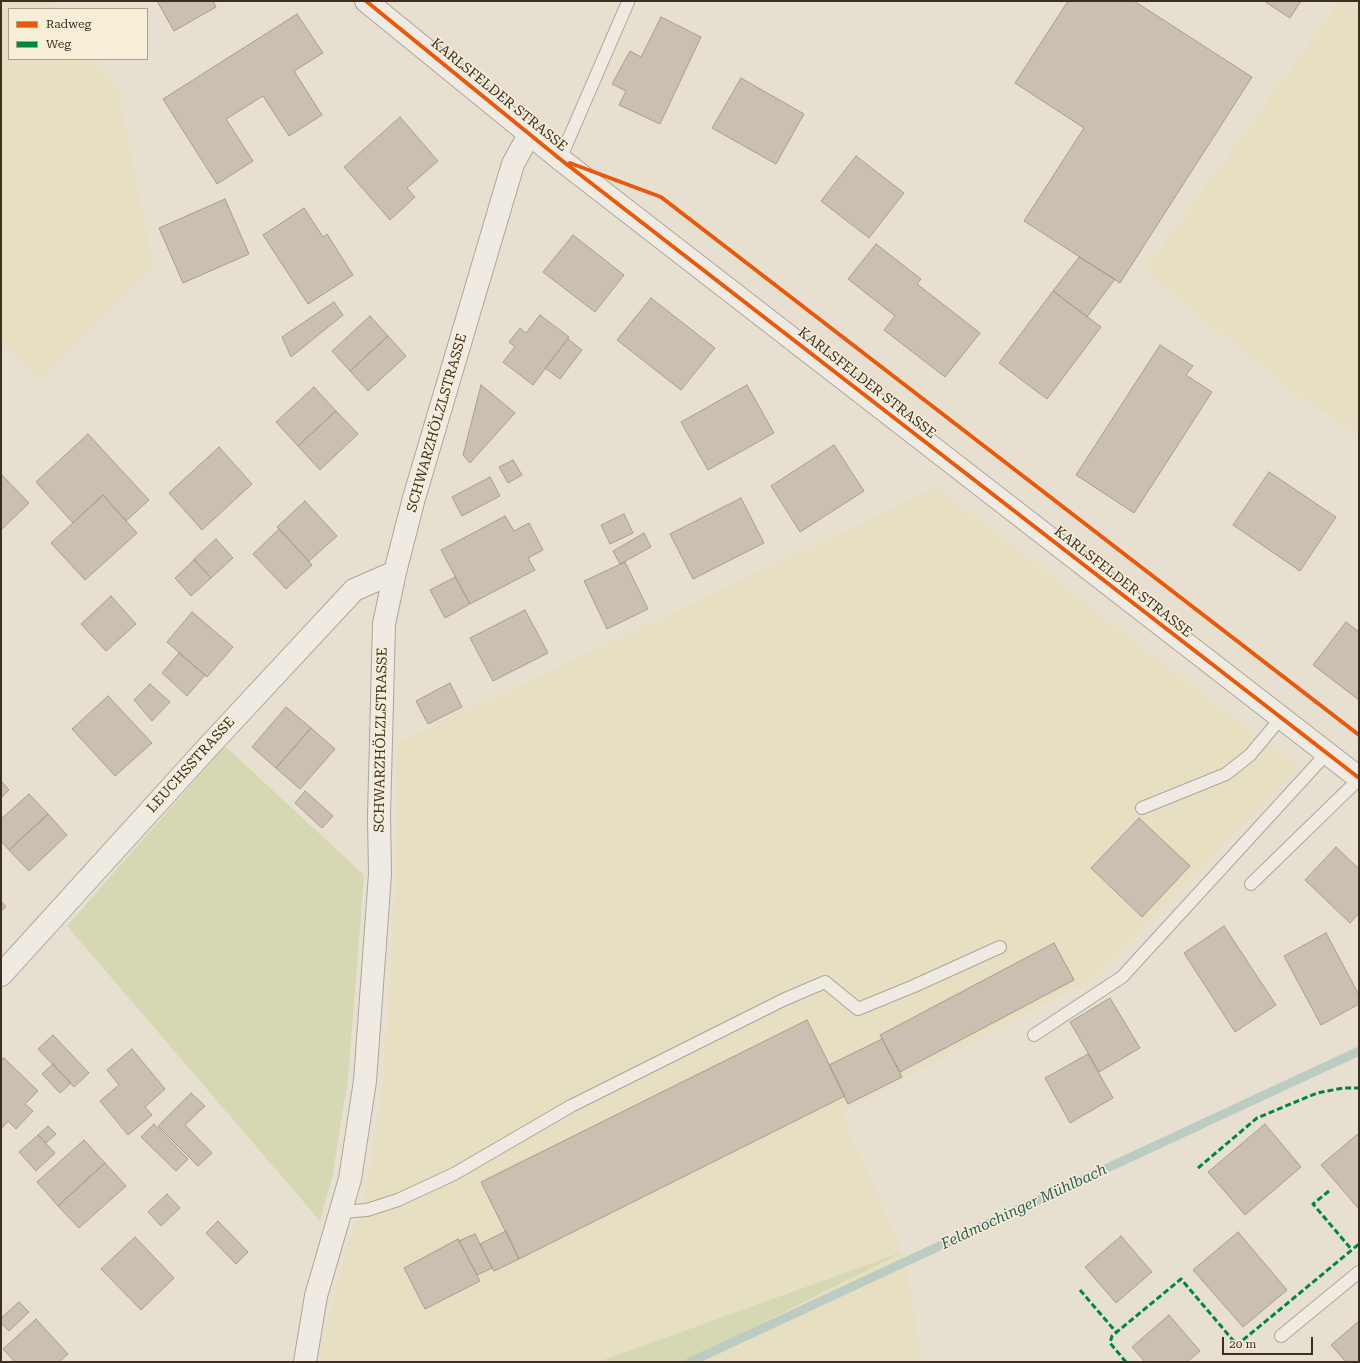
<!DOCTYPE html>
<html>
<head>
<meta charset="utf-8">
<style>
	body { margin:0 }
	#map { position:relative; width:1360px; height:1363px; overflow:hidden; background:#e7e0d1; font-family:"Roboto Serif",serif }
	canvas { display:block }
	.frame { position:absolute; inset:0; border:2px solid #3d2e20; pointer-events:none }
	.legend { position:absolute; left:8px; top:8px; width:140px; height:52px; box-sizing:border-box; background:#f7eed8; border:1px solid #ada18e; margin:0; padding:5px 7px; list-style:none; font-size:12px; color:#3d2e20 }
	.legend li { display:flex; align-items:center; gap:8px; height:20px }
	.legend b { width:20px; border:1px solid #ada18e }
	.scale { position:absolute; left:1222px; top:1337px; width:91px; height:18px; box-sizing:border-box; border:2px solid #3d2e20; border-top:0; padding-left:5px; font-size:12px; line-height:14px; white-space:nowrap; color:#3d2e20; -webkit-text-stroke:3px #f7eed8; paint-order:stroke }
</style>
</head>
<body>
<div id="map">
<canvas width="1360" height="1363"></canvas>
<div class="frame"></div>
<ul class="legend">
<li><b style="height:5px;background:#e8590c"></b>Radweg</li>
<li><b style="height:5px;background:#00873e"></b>Weg</li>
</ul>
<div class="scale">20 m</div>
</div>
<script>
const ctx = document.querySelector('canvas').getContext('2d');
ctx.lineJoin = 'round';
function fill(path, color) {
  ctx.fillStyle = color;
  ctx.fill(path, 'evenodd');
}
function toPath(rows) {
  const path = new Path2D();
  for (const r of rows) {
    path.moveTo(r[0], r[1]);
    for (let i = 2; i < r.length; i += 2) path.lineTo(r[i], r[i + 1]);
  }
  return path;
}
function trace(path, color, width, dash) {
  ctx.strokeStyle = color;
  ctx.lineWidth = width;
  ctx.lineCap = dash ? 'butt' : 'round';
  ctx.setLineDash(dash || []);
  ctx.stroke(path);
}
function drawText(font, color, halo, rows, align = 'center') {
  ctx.font = font + ' "Roboto Serif",serif';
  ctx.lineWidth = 3;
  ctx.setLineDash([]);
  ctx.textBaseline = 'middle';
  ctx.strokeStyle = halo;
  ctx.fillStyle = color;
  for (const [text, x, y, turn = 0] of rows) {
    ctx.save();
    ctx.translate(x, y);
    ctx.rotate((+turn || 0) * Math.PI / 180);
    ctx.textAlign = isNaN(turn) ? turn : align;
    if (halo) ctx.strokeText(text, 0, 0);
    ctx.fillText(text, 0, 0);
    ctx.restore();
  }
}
const farmland = toPath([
	[1,1,50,1,56,9,9,9,9,59,94,59,118,90,154,267,38,381,1,341],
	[1340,1,1359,1,1359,436,1287,387,1144,271],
	[937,487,1231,716,1300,766,1097,976,841,1112,903,1252,923,1362,685,1362,899,1254,598,1362,316,1362,348,1245,368,1180,383,1083,396,873,396,744]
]);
const green = toPath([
	[225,746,364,875,348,1079,332,1178,320,1221,67,926],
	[903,1252,685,1362,598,1362]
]);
const stream = toPath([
	[690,1362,1359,1051]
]);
const building = toPath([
	[157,1,213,1,216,7,174,31,157,1],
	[1068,1,1134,1,1252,77,1120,283,1024,221,1084,128,1015,83,1068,1],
	[1264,1,1301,1,1290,18,1264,1],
	[297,14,323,53,294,71,322,115,289,136,263,96,226,119,253,161,217,184,163,99,297,14],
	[661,17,701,37,660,124,619,105,626,91,612,84,630,51,641,57,661,17],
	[741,78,804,114,776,164,712,128,741,78],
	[400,117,438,161,407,188,415,197,390,220,344,167,400,117],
	[856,156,904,193,869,238,821,201,856,156],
	[225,199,249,254,183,283,159,228,225,199],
	[304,208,323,237,327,234,353,275,308,304,263,235,304,208],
	[573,235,624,275,595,312,543,272,573,235],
	[876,244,921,279,917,284,980,333,945,377,884,330,895,316,848,279,876,244],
	[1079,257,1115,279,1087,317,1053,291,1079,257],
	[1053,291,1101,327,1047,399,999,363,1053,291],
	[651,298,715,348,681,390,617,340,651,298],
	[334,302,343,315,291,357,282,337,334,302],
	[540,315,569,337,533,385,503,362,515,347,509,342,520,328,526,333,540,315],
	[370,316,388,336,350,371,332,351,370,316],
	[388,336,406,356,368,391,350,371,388,336],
	[568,339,582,350,560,379,545,368,568,339],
	[1160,345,1193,366,1186,375,1212,392,1134,513,1076,475,1160,345],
	[481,385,515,413,470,463,463,455,481,385],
	[747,385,774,433,708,470,681,422,747,385],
	[314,387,336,411,298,446,276,422,314,387],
	[336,411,358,434,320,470,298,446,336,411],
	[88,434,149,500,126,521,103,495,73,523,36,482,88,434],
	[834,445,864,491,800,532,771,486,834,445],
	[219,447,252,484,202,530,169,493,219,447],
	[513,460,522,475,508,483,499,467,513,460],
	[1269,472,1336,517,1300,571,1233,525,1269,472],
	[1,474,29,503,1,530,1,474],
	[490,477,500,496,462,516,452,497,490,477],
	[103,495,137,533,85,580,51,543,103,495],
	[741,498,764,543,693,579,670,534,741,498],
	[305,501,337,536,309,561,277,527,305,501],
	[624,514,633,533,610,544,601,525,624,514],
	[505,516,514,531,529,523,543,550,528,558,535,570,470,604,441,550,505,516],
	[279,529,312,565,286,589,253,554,279,529],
	[644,533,651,547,620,564,613,551,644,533],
	[216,539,233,558,211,578,194,559,216,539],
	[194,560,211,578,191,596,175,578,194,560],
	[625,562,648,609,607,629,584,581,625,562],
	[455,577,470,604,445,618,430,590,455,577],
	[111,596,136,624,106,651,81,624,111,596],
	[525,610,548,653,493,681,470,638,525,610],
	[192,612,233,647,207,677,167,642,192,612],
	[1346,622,1359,632,1359,700,1313,665,1346,622],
	[179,653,205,675,187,696,162,673,179,653],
	[450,683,462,707,428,724,416,701,450,683],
	[150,684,170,702,152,721,134,700,150,684],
	[108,696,152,743,115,776,72,729,108,696],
	[286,707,311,728,276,768,252,747,286,707],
	[311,728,335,749,300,789,276,768,311,728],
	[2,782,9,790,1,798,1,783,2,782],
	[305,791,333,816,322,828,295,803,305,791],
	[29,794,48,814,9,850,1,841,1,819,29,794],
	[48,814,67,835,29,871,9,850,48,814],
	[1139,818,1190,866,1142,917,1091,868,1139,818],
	[1336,847,1359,869,1359,913,1350,923,1305,880,1336,847],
	[1,901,6,907,1,911,1,901],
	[1224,926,1276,1005,1235,1032,1184,953,1224,926],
	[1326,933,1359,995,1359,1004,1321,1025,1284,956,1326,933],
	[1054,943,1074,980,900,1072,880,1035,1054,943],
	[1110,998,1140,1048,1099,1072,1070,1022,1110,998],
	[807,1020,845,1096,519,1259,481,1182,807,1020],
	[53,1035,89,1073,74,1087,38,1049,53,1035],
	[882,1039,902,1077,848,1104,829,1065,882,1039],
	[132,1049,165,1089,145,1107,152,1115,128,1135,100,1101,119,1085,107,1070,132,1049],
	[1088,1054,1113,1098,1070,1123,1045,1078,1088,1054],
	[4,1058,38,1091,25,1104,33,1111,16,1129,8,1121,1,1129,1,1060,4,1058],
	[53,1064,71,1083,60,1093,42,1074,53,1064],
	[191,1093,205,1106,185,1125,212,1153,198,1166,158,1126,191,1093],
	[154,1124,188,1159,176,1171,141,1137,154,1124],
	[1265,1124,1301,1167,1245,1215,1208,1172,1265,1124],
	[48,1126,56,1134,46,1143,38,1135,48,1126],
	[1359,1133,1359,1209,1321,1165,1359,1133],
	[38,1135,55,1153,36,1171,19,1152,38,1135],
	[84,1140,105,1163,58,1206,37,1182,84,1140],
	[105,1163,126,1186,79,1228,58,1206,105,1163],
	[167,1194,180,1208,161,1226,148,1212,167,1194],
	[218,1221,248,1252,236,1264,206,1233,218,1221],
	[506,1231,519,1259,494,1271,480,1244,506,1231],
	[1238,1232,1287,1290,1243,1327,1193,1270,1238,1232],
	[475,1234,492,1268,477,1275,459,1241,475,1234],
	[1121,1236,1152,1272,1116,1303,1085,1267,1121,1236],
	[135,1237,174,1278,141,1310,101,1269,135,1237],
	[458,1239,480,1281,425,1309,404,1268,458,1239],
	[19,1302,29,1312,9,1331,1,1323,1,1318,19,1302],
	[1169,1315,1200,1351,1187,1362,1145,1362,1132,1347,1169,1315],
	[36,1319,68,1354,59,1362,15,1362,3,1349,36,1319],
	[1359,1321,1359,1362,1346,1362,1331,1345,1359,1321]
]);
const service = toPath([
	[560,159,628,2],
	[1142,808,1226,774,1250,755,1281,718],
	[1251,884,1359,779],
	[1034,1035,1122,977,1327,753],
	[341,1212,367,1210,398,1200,454,1174,571,1106,783,1000,825,982,858,1009,914,986,1000,947],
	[1281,1336,1359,1272]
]);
const minor = toPath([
	[1,975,208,747,354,590,395,572],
	[305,1362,316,1296,350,1179,365,1081,380,874,379,816,384,624,395,572,414,498,513,164,530,133]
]);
const tertiary = toPath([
	[366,1,560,159,1359,778]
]);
const quiet = toPath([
	[1198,1168,1257,1118,1317,1093,1343,1088,1359,1088],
	[1329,1191,1313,1204,1352,1250],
	[1080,1290,1116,1332],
	[1126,1362,1110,1343,1112,1336,1181,1279,1237,1345,1359,1244]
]);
const cycleway = toPath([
	[366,1,560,159,1359,778],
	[570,163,661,197,1359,735]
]);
const streetNames = [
	["KARLSFELDER STRASSE",499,95,39],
	["KARLSFELDER STRASSE",867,383,38],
	["SCHWARZHÖLZLSTRASSE",437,423,-74],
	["KARLSFELDER STRASSE",1123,582,38],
	["SCHWARZHÖLZLSTRASSE",381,740,-89],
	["LEUCHSSTRASSE",191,765,-48]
];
const waterNames = [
	["Feldmochinger Mühlbach",1024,1207,-25]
];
fill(farmland, '#e6dfc2');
fill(green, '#d6d7b3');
trace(stream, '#bcccc2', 9);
fill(building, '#cbbfb2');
trace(building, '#a89c90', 1);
trace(service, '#ada599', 14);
trace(minor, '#ada599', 24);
trace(tertiary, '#ada599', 24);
trace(service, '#efebe3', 12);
trace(minor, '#efebe3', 22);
trace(tertiary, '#efebe3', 22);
trace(quiet, '#00873e', 3, [6, 3]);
trace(cycleway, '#e8590c', 4);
drawText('14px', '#3d2e20', '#f7eed8', streetNames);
drawText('italic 15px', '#2f5d5a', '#f7eed8', waterNames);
</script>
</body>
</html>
